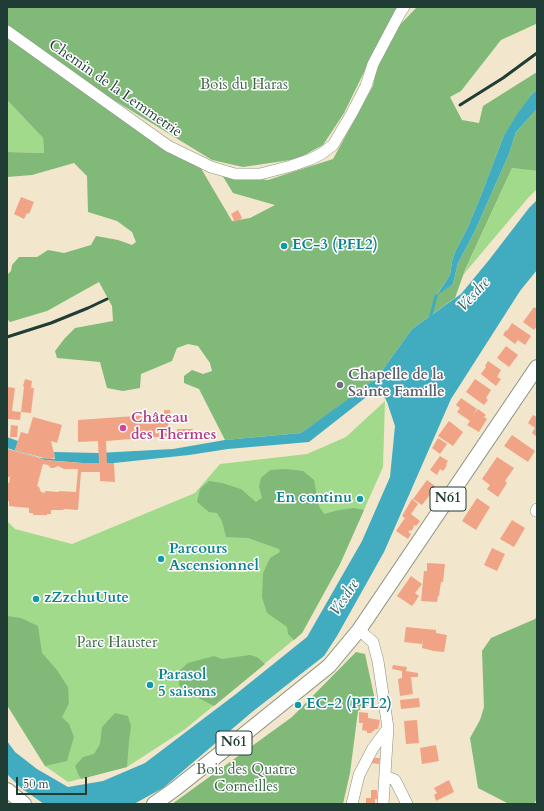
<!DOCTYPE html>
<html>
<head>
<meta charset="utf-8">
<style>
	body { margin:0 }
	#map { position:relative; width:544px; height:811px; overflow:hidden; background:#f2e6cc; font-family:Cardo,serif }
	canvas { display:block }
	.frame { position:absolute; inset:0; border:8px solid #1f3d34; pointer-events:none }
	.scale { position:absolute; left:16px; top:777px; width:71px; height:18px; box-sizing:border-box; border:2px solid #1f3d34; border-top:0; padding-left:5px; font-size:12px; line-height:14px; white-space:nowrap; color:#1f3d34; -webkit-text-stroke:3px #fff; paint-order:stroke }
</style>
</head>
<body>
<div id="map">
<canvas width="544" height="811"></canvas>
<div class="frame"></div>
<div class="scale">50 m</div>
</div>
<script>
const ctx = document.querySelector('canvas').getContext('2d');
ctx.lineJoin = 'round';
function fill(path, color) {
  ctx.fillStyle = color;
  ctx.fill(path, 'evenodd');
}
function toPath(rows) {
  const path = new Path2D();
  for (const r of rows) {
    path.moveTo(r[0], r[1]);
    for (let i = 2; i < r.length; i += 2) path.lineTo(r[i], r[i + 1]);
  }
  return path;
}
function trace(path, color, width, dash) {
  ctx.strokeStyle = color;
  ctx.lineWidth = width;
  ctx.lineCap = dash ? 'butt' : 'round';
  ctx.setLineDash(dash || []);
  ctx.stroke(path);
}
function drawText(font, color, halo, rows, align = 'center') {
  ctx.font = font + ' Cardo,serif';
  ctx.lineWidth = 3;
  ctx.setLineDash([]);
  ctx.textBaseline = 'middle';
  ctx.strokeStyle = halo;
  ctx.fillStyle = color;
  for (const [text, x, y, turn = 0] of rows) {
    ctx.save();
    ctx.translate(x, y);
    ctx.rotate((+turn || 0) * Math.PI / 180);
    ctx.textAlign = isNaN(turn) ? turn : align;
    if (halo) ctx.strokeText(text, 0, 0);
    ctx.fillText(text, 0, 0);
    ctx.restore();
  }
}
const green = toPath([
	[7,100,43,138,44,153,7,152],
	[512,168,537,171,537,189,528,198,463,275],
	[385,401,383,467,340,564,302,633,184,730,127,767,68,782,45,766,7,705,7,521,15,529,72,544,195,493,220,464,307,454,346,437]
]);
const forest = toPath([
	[7,7,398,7,386,27,344,113,323,145,297,159,243,167,212,160,104,94,7,27],
	[417,7,537,7,537,22,536,24,501,40,461,91,450,97,462,120,479,123,483,106,537,72,537,90,532,94,504,135,485,185,480,198,467,229,455,252,452,261,450,275,437,294,453,284,458,263,474,233,509,154,516,132,537,109,537,171,512,168,465,270,455,298,412,329,376,379,369,385,301,433,225,440,199,389,184,383,184,376,192,370,203,374,212,371,210,363,198,346,188,344,177,348,172,361,141,374,140,388,123,391,107,388,100,362,57,358,55,351,65,338,75,328,113,321,112,306,99,282,81,292,47,311,10,322,7,319,7,275,11,271,12,265,19,257,37,257,48,250,64,253,91,245,96,236,118,240,132,245,136,242,132,232,117,221,88,212,87,176,74,163,32,175,7,177,7,152,44,153,43,138,7,100,7,36,199,165,232,221,250,218,275,205,233,193,222,175,268,180,333,159,373,86,376,71,395,30],
	[286,469,303,471,314,480,319,506,324,514,339,510,354,508,364,510,340,564,302,633,294,640,288,634,287,627,267,613,262,597,263,573,270,558,280,552,279,549,262,543,248,538,226,537,222,521,217,513,209,512,197,502,200,489,209,481,222,483,241,489,256,502,262,498,259,487,261,478,270,470],
	[7,616,21,618,38,626,42,653,57,670,68,687,69,703,62,717,69,724,74,737,67,761,45,766,7,705],
	[537,616,537,798,534,804,509,804,478,788,470,738,480,720,484,707,482,651,491,638,535,619],
	[356,652,365,654,375,700,358,711,350,773,343,804,172,804,292,717],
	[250,655,257,657,265,664,214,706,185,691,179,685,178,672,188,663,214,656,222,659],
	[115,713,128,716,131,726,129,741,127,767,81,779,78,774,75,766,83,757,94,754,100,744,102,727]
]);
const water = toPath([
	[537,90,537,109,516,132,509,154,474,233,458,263,453,284,436,296,450,275,452,261,455,252,467,229,480,198,485,185,504,135,518,113,532,94],
	[537,200,537,270,520,291,451,399,384,552,337,636,324,656,252,712,163,788,134,804,44,804,21,788,7,774,7,741,15,752,37,769,68,787,103,781,145,763,236,694,307,637,362,541,390,477,395,426,387,402,380,388,374,391,309,442,228,449,189,455,114,463,82,463,45,460,7,448,7,437,18,441,15,450,40,458,55,459,54,452,98,453,173,449,225,440,301,433,376,379,412,329,461,294,489,260,529,208]
]);
const stream = toPath([
	[430,319,436,296]
]);
const building = toPath([
	[21,197,34,202,29,214,27,213,24,219,14,214],
	[238,210,242,218,235,222,231,214],
	[287,241,287,251,283,252,283,249,281,249,281,242],
	[534,307,537,309,537,326,534,330,523,322],
	[512,323,531,336,525,345,518,340,515,344,503,335,506,330,507,331],
	[506,346,518,355,509,367,497,358],
	[488,361,501,370,497,377,501,379,496,386,481,374,486,367,485,366],
	[25,379,32,381,31,388,34,388,31,413,21,412,24,387,23,386],
	[475,379,491,390,486,398,488,400,484,405,466,392],
	[7,387,15,388,12,411,21,412,20,420,7,419],
	[461,398,477,409,472,416,478,409,486,415,484,417,487,419,479,432,467,425,470,421,457,412,460,408,456,405],
	[164,410,170,410,171,421,168,421,169,436,106,441,107,463,114,463,115,482,100,481,100,472,81,472,78,510,64,509,63,510,51,510,51,514,47,514,47,515,33,515,33,513,29,513,29,508,9,506,9,501,7,501,7,483,9,483,10,477,7,477,7,452,8,449,45,460,82,463,99,463,98,441,78,442,78,420,164,414],
	[43,464,48,465,51,468,54,468,58,466,64,469,78,469,76,492,59,491,59,492,45,491,45,493,41,492,39,487,37,486],
	[533,415,537,417,537,437,532,433,535,428,528,423],
	[33,417,62,425,57,443,51,441,55,458,48,459,40,457,15,450,21,432,28,434],
	[449,421,463,432,453,446,438,436],
	[11,425,18,426,17,437,10,437],
	[177,429,193,429,193,434,177,434],
	[512,435,535,451,528,462,504,446],
	[438,438,447,444,440,454,432,448],
	[440,456,448,461,446,464,447,465,443,471,440,469,437,475,430,470],
	[497,457,514,468,505,481,507,483,498,497,487,489,490,485,482,479],
	[427,480,436,487,422,505,413,499],
	[477,498,490,507,476,530,462,521],
	[412,499,418,504,411,514,420,521,416,526,414,525,413,526,414,527,411,531,410,530,408,532,411,534,408,539,396,531,405,518,402,516],
	[512,520,525,528,514,547,500,539],
	[492,548,505,554,497,571,484,565],
	[427,563,445,564,443,582,441,582,439,596,438,596,437,602,421,601,424,571,427,571],
	[411,576,422,584,415,593,419,596,412,606,397,596],
	[406,627,436,630,436,633,447,635,444,652,434,651,422,648,423,637,422,644,404,642],
	[393,665,407,667,406,671,418,673,418,677,411,677,413,694,400,696,398,679,402,678,402,671,392,669],
	[419,698,420,707,401,709,400,700],
	[359,712,368,713,368,718,380,720,378,729,375,729,374,731,372,731,372,733,367,733,367,731,362,730,363,723,359,723],
	[417,720,419,743,406,744,404,721],
	[436,745,439,761,422,764,420,748],
	[374,758,380,758,379,764,371,763],
	[449,780,454,792,436,801,434,795,437,793,434,788],
	[371,790,377,790,377,799,375,799,375,804,366,804,366,798,371,798]
]);
const minor = toPath([
	[7,31,168,146,211,167,235,174,260,174,291,166,311,159,321,154,333,145,352,113,366,86,373,64,400,13,404,7],
	[536,511,537,509],
	[359,630,373,642,378,661,388,728,383,804],
	[385,776,395,780,407,804],
	[352,804,359,775,373,748,388,728]
]);
const major = toPath([
	[7,790,24,804],
	[154,804,175,789,242,736,329,666,359,630,537,367]
]);
const rail = toPath([
	[460,105,503,78,537,53],
	[7,337,51,323,88,308,107,299]
]);
const markers = [
	[284,246,4,"#0f9aa8"],
	[340,385,4,"#6b7280"],
	[123,428,4,"#d1479c"],
	[360,499,4,"#0f9aa8"],
	[161,559,4,"#0f9aa8"],
	[36,599,4,"#0f9aa8"],
	[150,685,4,"#0f9aa8"],
	[298,705,4,"#0f9aa8"]
];
const shields = [
	[448,499,36],
	[234,743,36]
];
const shieldNames = [
	["N61",448,499],
	["N61",234,743]
];
const parkNames = [
	["Bois du Haras",244,86],
	["Parc Hauster",117,644],
	["Bois des Quatre",246,771],
	["Corneilles",246,788]
];
const streetNames = [
	["Chemin de la Lemmetrie",115,89,35]
];
const cultureNames = [
	["EC-3 (PFL2)",292,246],
	["En continu",352,499,"right"],
	["Parcours",169,550],
	["Ascensionnel",169,567],
	["zZzchuUute",44,599],
	["Parasol",158,676],
	["5 saisons",158,693],
	["EC-2 (PFL2)",306,705]
];
const worshipNames = [
	["Chapelle de la",348,376],
	["Sainte Famille",348,393]
];
const hotelNames = [
	["Château",131,419],
	["des Thermes",131,436]
];
const waterNames = [
	["Vesdre",474,295,-48],
	["Vesdre",345,598,-57]
];
fill(green, '#a2da8c');
fill(forest, '#81ba78');
fill(water, '#41acc0');
trace(stream, '#41acc0', 3);
fill(building, '#f1a385');
trace(minor, '#889280', 12);
trace(major, '#889280', 16);
trace(minor, '#fff', 11);
trace(major, '#fff', 14);
trace(rail, '#1f3d34', 3);
for (const [x, y, r, color] of markers) {
  const dot = new Path2D();
  dot.arc(x, y, r, 0, 2 * Math.PI);
  ctx.fillStyle = color;
  ctx.fill(dot);
  trace(dot, '#fff', 1.5);
}
for (const [x, y, w] of shields) {
  const box = new Path2D();
  box.roundRect(x - w / 2, y - 12, w, 24, 3);
  ctx.fillStyle = '#fff';
  ctx.fill(box);
  trace(box, '#1f3d34', 1);
}
drawText('bold 14px', '#1f3d34', null, shieldNames);
drawText('15px', '#40644a', '#fff', parkNames);
drawText('15px', '#1f3d34', '#fff', streetNames);
drawText('bold 15px', '#0d838f', '#fff', cultureNames, 'left');
drawText('bold 15px', '#5b616d', '#fff', worshipNames, 'left');
drawText('bold 15px', '#b23c85', '#fff', hotelNames, 'left');
drawText('italic 16px', '#2b6465', '#fff', waterNames);
</script>
</body>
</html>
